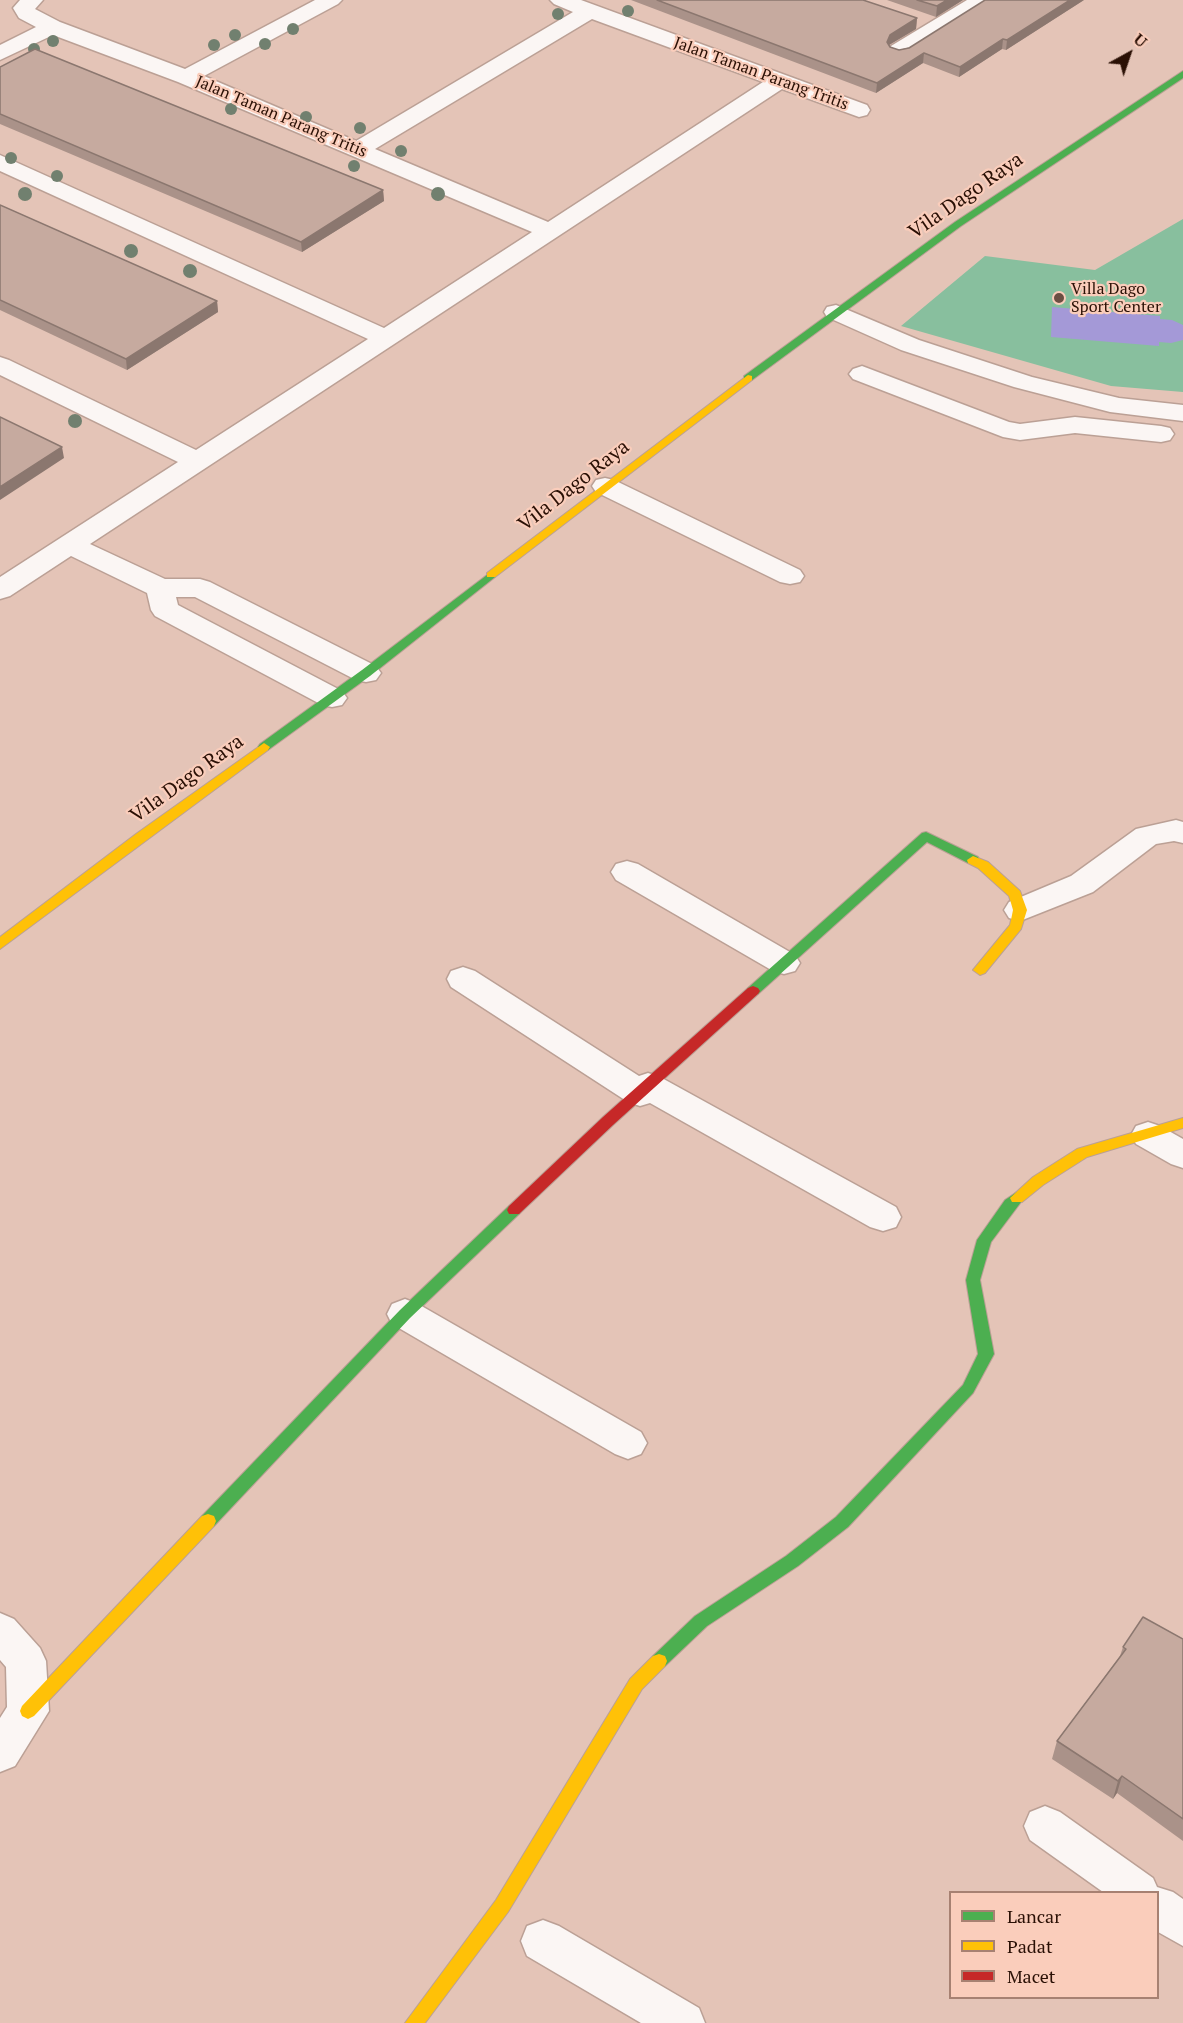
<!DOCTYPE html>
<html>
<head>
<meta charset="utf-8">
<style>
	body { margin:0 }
	#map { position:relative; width:1183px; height:2023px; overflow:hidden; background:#e4c4b7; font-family:"PT Serif",serif }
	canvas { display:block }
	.legend { position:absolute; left:949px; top:1891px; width:210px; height:108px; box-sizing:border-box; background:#facdbb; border:2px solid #a78172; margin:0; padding:8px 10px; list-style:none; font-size:18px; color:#2a1005 }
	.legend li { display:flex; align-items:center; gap:12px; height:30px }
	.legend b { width:30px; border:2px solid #a78172 }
	.north { position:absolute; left:1099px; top:24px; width:60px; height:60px; -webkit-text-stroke:4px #facdbb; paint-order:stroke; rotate:40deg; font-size:16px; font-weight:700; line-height:24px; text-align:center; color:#2a1005 }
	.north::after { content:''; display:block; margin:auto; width:21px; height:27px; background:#2a1005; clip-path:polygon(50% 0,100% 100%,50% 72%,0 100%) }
</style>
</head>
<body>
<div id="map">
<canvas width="1183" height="2023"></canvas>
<ul class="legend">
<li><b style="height:8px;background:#4caf50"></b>Lancar</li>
<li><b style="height:8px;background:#ffc107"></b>Padat</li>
<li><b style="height:8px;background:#c62828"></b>Macet</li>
</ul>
<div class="north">U</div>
</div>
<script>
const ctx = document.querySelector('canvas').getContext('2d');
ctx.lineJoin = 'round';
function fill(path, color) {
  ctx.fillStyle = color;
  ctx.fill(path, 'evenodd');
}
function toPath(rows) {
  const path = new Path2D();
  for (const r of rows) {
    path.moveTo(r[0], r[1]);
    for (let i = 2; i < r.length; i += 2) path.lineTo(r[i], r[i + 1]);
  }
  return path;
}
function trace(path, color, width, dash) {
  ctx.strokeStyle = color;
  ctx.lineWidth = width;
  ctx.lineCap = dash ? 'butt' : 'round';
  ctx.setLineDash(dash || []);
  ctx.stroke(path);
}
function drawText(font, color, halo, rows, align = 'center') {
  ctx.font = font + ' "PT Serif",serif';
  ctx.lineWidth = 4.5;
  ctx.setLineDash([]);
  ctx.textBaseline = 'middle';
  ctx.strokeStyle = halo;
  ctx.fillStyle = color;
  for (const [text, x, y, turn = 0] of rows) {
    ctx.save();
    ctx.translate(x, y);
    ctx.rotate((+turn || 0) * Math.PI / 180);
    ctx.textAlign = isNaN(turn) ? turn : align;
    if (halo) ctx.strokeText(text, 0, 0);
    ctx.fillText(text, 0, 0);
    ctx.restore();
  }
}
const green = toPath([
	[1183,219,1183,392,1111,386,901,326,985,256,1095,270]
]);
const water = toPath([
	[1052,307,1160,316,1160,319,1172,320,1183,325,1183,340,1171,343,1159,342,1159,346,1051,337]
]);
const street = toPath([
	[20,0,43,0,35,9,60,22,185,69,315,0,342,0,338,4,204,76,356,141,573,12,554,4,550,0,581,0,867,105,870,110,867,115,859,117,782,89,90,544,165,579,200,579,210,582,376,666,381,673,376,680,366,682,356,680,195,597,176,597,178,605,342,691,347,698,342,705,332,707,322,705,155,616,151,610,147,593,71,556,10,596,0,599,0,577,178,462,0,375,0,357,9,360,196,450,368,339,0,171,0,155,384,328,532,232,178,82,53,35,0,60,0,45,36,27,19,18,13,8,20,0],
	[592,19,763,82,548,222,375,149,592,19],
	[967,0,993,0,989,4,907,56,899,58,891,56,888,51,891,46,967,0],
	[836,305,919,340,1032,377,1119,398,1183,405,1183,421,1110,412,1014,387,901,350,827,317,824,312,827,307,836,305],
	[862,366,1009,422,1020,424,1075,417,1161,426,1170,428,1174,434,1170,440,1161,442,1075,433,1020,440,1003,437,853,379,849,374,853,369,862,366],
	[605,478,614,480,800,570,804,576,800,582,790,584,780,582,596,492,592,486,596,480,605,478],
	[1176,820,1183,822,1183,843,1174,841,1156,844,1093,892,1020,921,1009,918,1004,910,1009,902,1071,876,1136,829,1176,820],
	[627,861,638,864,795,955,800,963,795,971,784,974,773,971,616,880,611,872,616,864,627,861],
	[463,967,475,971,639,1076,648,1073,660,1077,896,1207,901,1217,896,1227,883,1231,870,1227,650,1103,640,1106,628,1102,451,987,447,979,451,971,463,967],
	[1148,1122,1160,1126,1183,1139,1183,1168,1171,1164,1136,1144,1131,1135,1136,1126,1148,1122],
	[405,1299,418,1304,641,1432,647,1443,641,1454,628,1459,615,1454,392,1324,387,1314,392,1304,405,1299],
	[0,1613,14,1619,40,1648,46,1661,49,1711,15,1766,0,1772,0,1718,7,1707,6,1667,0,1660,0,1613],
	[1045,1806,1060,1812,1153,1878,1157,1887,1173,1892,1183,1899,1183,1946,1158,1932,1158,1892,1103,1892,1030,1840,1024,1826,1030,1812,1045,1806],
	[543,1920,559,1926,699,2008,705,2023,641,2023,527,1956,521,1941,527,1926,543,1920]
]);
const fast = toPath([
	[1183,71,1183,78,961,226,752,380,744,380,744,376,955,222,1183,71],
	[491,572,495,573,495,577,370,676,268,750,260,750,258,747,260,744,362,670,491,572],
	[926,832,978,857,979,860,978,863,968,863,927,842,758,994,748,994,746,991,748,988,922,833,926,832],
	[1017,1192,1022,1194,1024,1198,991,1242,980,1280,994,1354,973,1393,848,1527,798,1566,707,1626,665,1666,659,1668,653,1666,651,1661,653,1656,695,1616,786,1556,836,1517,963,1385,978,1354,966,1280,977,1240,1005,1200,1017,1192],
	[514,1204,519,1206,521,1210,519,1214,410,1318,214,1526,208,1528,202,1526,200,1521,202,1516,400,1310,509,1206,514,1204]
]);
const slow = toPath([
	[748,375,752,376,752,380,495,577,487,577,487,573,748,375],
	[264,743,270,747,268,750,0,949,0,937,136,834,264,743],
	[973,856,988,862,1020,891,1027,910,1021,929,985,973,980,975,973,970,1010,925,1013,910,1009,896,978,868,968,863,967,860,973,856],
	[1183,1118,1183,1128,1087,1157,1043,1185,1022,1202,1012,1202,1010,1198,1033,1177,1077,1149,1183,1118],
	[208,1514,214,1516,216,1521,214,1526,34,1716,28,1719,22,1716,20,1711,22,1706,202,1516,208,1514],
	[659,1654,665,1656,667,1661,665,1666,642,1689,508,1912,425,2023,405,2023,496,1900,630,1679,653,1656,659,1654]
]);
const jam = toPath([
	[753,986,758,988,760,991,758,994,613,1125,519,1214,509,1214,507,1210,509,1206,603,1117,748,988,753,986]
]);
const trees = [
	[628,11,6],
	[558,14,6],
	[293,29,6],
	[235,35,6],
	[53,41,6],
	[265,44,6],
	[214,45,6],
	[34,49,6],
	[231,109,6],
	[306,117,6],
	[360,128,6],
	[401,151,6],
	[11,158,6],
	[354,166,6],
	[57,176,6],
	[25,194,7],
	[438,194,7],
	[131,251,7],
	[190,271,7],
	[75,421,7]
];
const wall = toPath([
	[631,0,863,0,917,18,916,29,889,45,890,47,899,50,1084,0,1006,50,1002,49,959,77,923,63,876,93],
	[887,0,963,0,936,17],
	[0,67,383,190,384,201,302,252,0,124],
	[0,205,217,301,218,312,127,370,0,310],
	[1183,1639,1183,1841,1117,1793,1113,1799,1052,1759,1057,1741,1120,1656,1123,1647]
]);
const shadedWall = toPath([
	[947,0,963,0,936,17,937,6],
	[1070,0,1084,0,1006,50,1007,40],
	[917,18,916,29,889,45,887,42,890,35],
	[1003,39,1002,49,959,77,960,67],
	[924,53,923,63,876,93,877,83],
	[383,190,384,201,302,252,301,242],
	[217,301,218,312,127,370,126,359],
	[62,447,64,458,0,500,0,487],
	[1122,1776,1117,1793,1113,1799,1118,1781]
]);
const building = toPath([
	[657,0,863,0,917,18,890,35,887,42,890,47,899,50,909,48,985,0,1070,0,1007,40,1003,39,960,67,924,53,877,83,657,0],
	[917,0,947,0,937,6,917,0],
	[35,49,383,190,301,242,0,114,0,67,35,49],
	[0,205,217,301,126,359,0,300,0,205],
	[0,417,62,447,0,487,0,417],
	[1143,1617,1183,1639,1183,1819,1122,1776,1118,1781,1057,1741,1126,1649,1123,1647,1143,1617]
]);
const markers = [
	[1059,298,6,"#6b4f43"]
];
const farStreetnames = [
	["Jalan Taman Parang Tritis",761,74,20],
	["Jalan Taman Parang Tritis",281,117,23]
];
const farPoinames = [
	["Villa Dago",1071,289],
	["Sport Center",1071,307]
];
const streetNames = [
	["Vila Dago Raya",966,196,-35],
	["Vila Dago Raya",574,486,-38],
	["Vila Dago Raya",187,779,-36]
];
fill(green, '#88bf9e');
fill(water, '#a499d7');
trace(street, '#bba095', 3);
trace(fast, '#bba095', 2);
trace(slow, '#bba095', 2);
trace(jam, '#bba095', 2);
fill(street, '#fbf6f4');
fill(fast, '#4caf50');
fill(slow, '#ffc107');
fill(jam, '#c62828');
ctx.fillStyle = '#71806f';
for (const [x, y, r] of trees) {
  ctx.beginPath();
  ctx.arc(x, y, r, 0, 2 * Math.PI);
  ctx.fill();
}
fill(wall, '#aa9289');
fill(shadedWall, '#8b776f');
fill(building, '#c6aa9f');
trace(building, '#8b776f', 1.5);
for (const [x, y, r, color] of markers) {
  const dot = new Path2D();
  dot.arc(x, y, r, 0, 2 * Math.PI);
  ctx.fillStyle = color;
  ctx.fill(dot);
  trace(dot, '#facdbb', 2);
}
drawText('16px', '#2a1005', '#facdbb', farStreetnames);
drawText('16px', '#2a1005', '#facdbb', farPoinames, 'left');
drawText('20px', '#2a1005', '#facdbb', streetNames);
</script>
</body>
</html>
